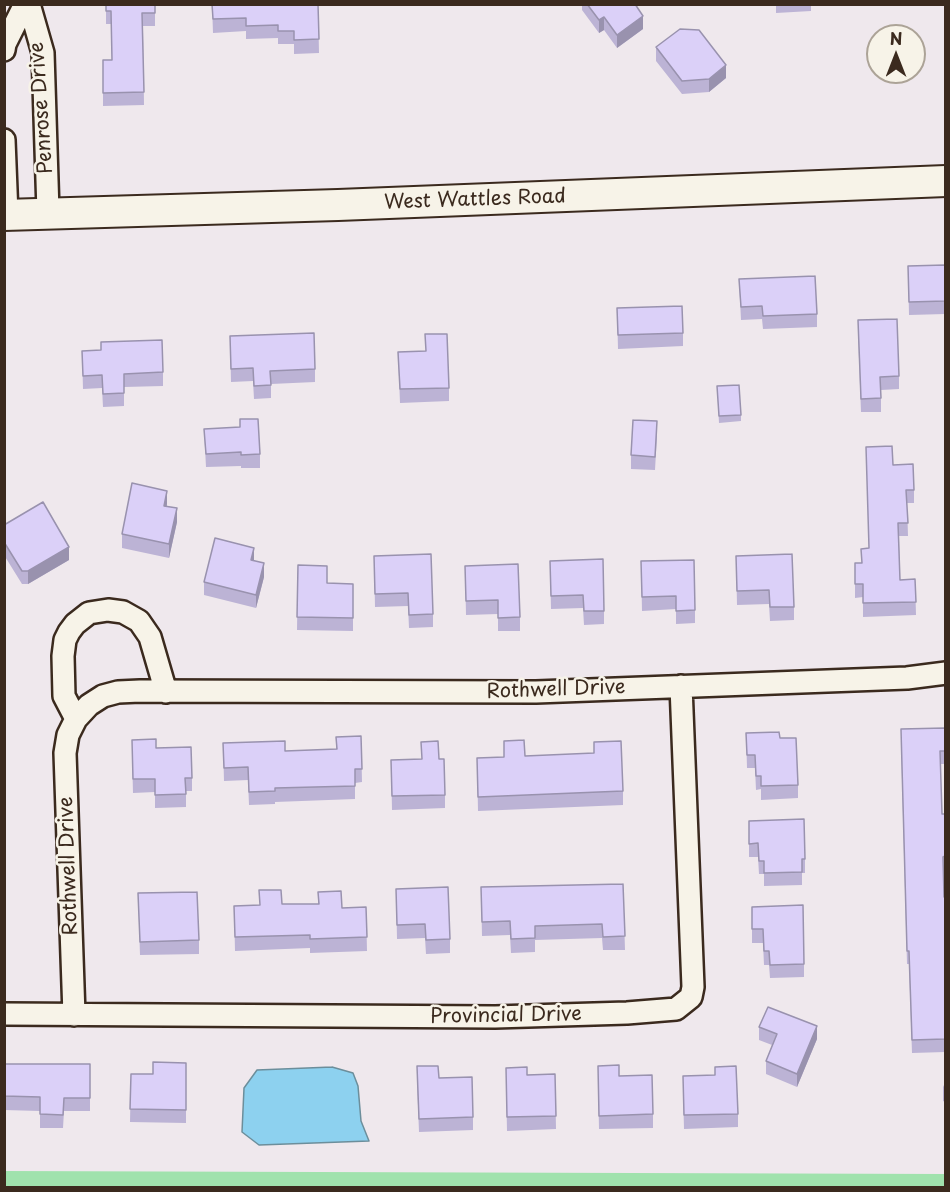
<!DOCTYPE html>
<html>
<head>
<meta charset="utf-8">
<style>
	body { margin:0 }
	#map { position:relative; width:950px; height:1192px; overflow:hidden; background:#efe8ed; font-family:"Playpen Sans",sans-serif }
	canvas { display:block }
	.frame { position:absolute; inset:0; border:6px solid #3b2a1e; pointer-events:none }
	.north { position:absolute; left:866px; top:24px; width:60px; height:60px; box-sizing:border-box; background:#f7f3e8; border:2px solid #aca397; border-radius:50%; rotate:0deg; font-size:16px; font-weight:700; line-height:24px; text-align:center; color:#3b2a1e }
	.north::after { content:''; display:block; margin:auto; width:21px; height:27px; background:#3b2a1e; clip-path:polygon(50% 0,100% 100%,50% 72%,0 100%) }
</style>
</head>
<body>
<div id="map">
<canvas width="950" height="1192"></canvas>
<div class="frame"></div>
<div class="north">N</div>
</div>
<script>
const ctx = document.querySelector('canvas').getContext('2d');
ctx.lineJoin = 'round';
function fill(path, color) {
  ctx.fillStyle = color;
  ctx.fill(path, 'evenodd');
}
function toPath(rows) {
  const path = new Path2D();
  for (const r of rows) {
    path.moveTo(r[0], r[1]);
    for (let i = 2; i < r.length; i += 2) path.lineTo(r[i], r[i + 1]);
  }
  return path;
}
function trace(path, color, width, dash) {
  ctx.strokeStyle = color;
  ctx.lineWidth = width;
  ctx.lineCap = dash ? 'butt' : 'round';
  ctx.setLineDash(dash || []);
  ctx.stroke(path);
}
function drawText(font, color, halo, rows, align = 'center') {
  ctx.font = font + ' "Playpen Sans",sans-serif';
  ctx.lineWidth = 5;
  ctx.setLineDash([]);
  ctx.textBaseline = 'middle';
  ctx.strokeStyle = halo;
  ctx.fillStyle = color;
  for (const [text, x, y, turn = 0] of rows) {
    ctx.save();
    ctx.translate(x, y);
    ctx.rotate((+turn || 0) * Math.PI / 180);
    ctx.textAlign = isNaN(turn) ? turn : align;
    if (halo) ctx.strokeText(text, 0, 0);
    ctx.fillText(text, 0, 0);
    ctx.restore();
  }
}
const green = toPath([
	[5,1171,945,1174,946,1187,5,1188]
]);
const water = toPath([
	[332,1067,353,1073,358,1086,361,1121,369,1141,259,1145,242,1132,244,1088,257,1070,332,1067]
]);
const street = toPath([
	[29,4,43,53,48,212],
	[4,50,5,44,25,4],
	[4,140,7,215],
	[76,719,64,696,63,656,65,640,69,632,75,624,89,613,108,610,123,612,139,621,150,637,166,692],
	[4,1014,495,1017,627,1013,676,1009,691,997,693,987,681,686],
	[74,1015,65,753,68,735,76,719,89,705,103,696,118,692,140,691,536,692,907,678,946,673]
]);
const secondary = toPath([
	[4,215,338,205,946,181]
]);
const wall = toPath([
	[106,4,157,4,155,5,155,26,143,26,144,105,103,106,103,60,112,60,111,24,106,24],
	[212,4,318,4,319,53,294,54,294,44,278,44,278,38,246,39,246,31,213,33],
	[582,4,635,4,643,29,617,48,604,30,599,33,582,10],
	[776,4,811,4,811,11,776,13],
	[656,47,726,78,709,92,682,94,656,61],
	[945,265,945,314,909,315,908,266],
	[739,279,817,314,817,327,763,329,762,319,741,320],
	[617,308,683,333,683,346,618,349],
	[858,333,899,376,899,389,881,390,881,412,861,412],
	[230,336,315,369,315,382,271,384,271,398,254,399,253,381,231,382],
	[82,351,163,372,163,386,124,387,124,406,103,407,102,388,83,389],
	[398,352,449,388,449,401,400,403],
	[717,386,741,415,741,421,719,423],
	[240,419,260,454,260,468,241,468,241,466,206,467,204,429,240,427],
	[657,435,655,470,631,469,631,455],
	[893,465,914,490,914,503,907,503,908,536,899,536,900,580,915,579,916,615,863,617,863,597,855,598,855,563,861,563,869,548],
	[167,504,167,506,177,522,169,558,122,548,122,534],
	[4,525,69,560,28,584,22,584,4,555],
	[374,556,433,614,433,627,409,628,408,606,375,607],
	[736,556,794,607,794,620,770,621,769,604,737,605],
	[254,561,264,577,256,608,204,595,204,582],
	[550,561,604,611,604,624,584,625,583,608,551,609],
	[641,561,695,610,695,623,676,624,676,609,642,611],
	[298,565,327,583,353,584,353,631,297,630],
	[465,566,520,617,520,631,498,631,498,614,466,615],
	[945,728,945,764,940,764,942,814,945,814,945,870,944,870,944,897,945,896,945,1052,912,1053,909,964,907,964,901,743],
	[746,733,780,738,798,785,798,798,761,800,761,789,756,790,755,768,747,768],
	[361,736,362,782,355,783,355,799,275,802,275,804,249,805,248,780,224,781,223,743,285,751,336,749,336,737],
	[504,741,525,756,623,791,623,805,478,811,477,758,504,757],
	[156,748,192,778,192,791,186,791,186,807,155,808,155,792,133,793,132,754],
	[439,759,445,795,445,808,392,810,391,760],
	[749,821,805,859,805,873,802,873,802,885,764,886,764,874,759,874,758,857,749,857],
	[623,884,625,950,603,950,602,938,535,940,535,952,511,953,510,935,482,936,481,887],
	[396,889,450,939,450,953,426,954,425,938,397,939],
	[318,892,342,908,366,907,367,951,310,953,310,948,235,951,234,906,318,904],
	[138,893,199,940,199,954,140,955],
	[752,907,804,964,804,977,770,978,769,965,764,965,763,943,752,943],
	[759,1027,817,1039,797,1087,766,1074,766,1061,772,1045,759,1040],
	[186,1063,186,1123,130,1122,131,1074,153,1074],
	[4,1064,90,1064,90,1111,64,1111,63,1128,40,1128,40,1111,4,1110],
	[555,1074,556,1129,507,1131,506,1081,527,1075],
	[619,1076,653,1114,653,1128,599,1129,598,1079],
	[439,1078,473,1117,473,1130,419,1132,417,1080],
	[945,1083,945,1102,943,1101,943,1087],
	[683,1089,738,1114,738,1127,684,1129]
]);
const shadedWall = toPath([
	[643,16,643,29,617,48,617,35],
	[604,17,604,30,599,33,599,20],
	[726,65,726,78,709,92,709,79],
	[167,491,167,504,164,519,164,506],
	[177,508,177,522,169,558,169,544],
	[69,547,69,560,28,584,28,571],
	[254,548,254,561,251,560],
	[264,563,264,577,256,608,256,595],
	[817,1026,817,1039,797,1087,797,1074]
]);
const building = toPath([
	[106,4,155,4,155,13,142,13,144,92,103,93,103,60,112,60,111,11,106,11,106,4],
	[212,4,318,4,319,39,294,40,294,31,278,31,278,25,246,26,246,18,213,19,212,4],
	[587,4,635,4,643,16,617,35,604,17,599,20,587,4],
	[680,29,699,30,726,65,709,79,682,81,656,47,680,29],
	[945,265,945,301,909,302,908,266,945,265],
	[815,276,817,314,763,316,762,306,741,307,739,279,815,276],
	[682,306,683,333,618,335,617,308,682,306],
	[897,319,899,376,880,377,881,398,861,399,858,320,897,319],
	[314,333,315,369,270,371,271,385,254,386,253,368,231,369,230,336,314,333],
	[425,334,447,334,449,388,400,389,398,352,426,351,425,334],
	[162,340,163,372,124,374,124,393,103,394,102,375,83,376,82,351,101,350,101,342,162,340],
	[739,385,741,415,719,416,717,386,739,385],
	[240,419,258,419,260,454,241,455,241,452,206,454,204,429,240,427,240,419],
	[633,420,657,421,655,457,631,455,633,420],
	[892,446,893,465,913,464,914,490,906,490,908,523,898,523,900,580,915,579,916,602,863,603,863,584,855,584,855,563,862,563,861,549,869,548,866,447,892,446],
	[132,483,167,491,164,506,177,508,169,544,122,534,132,483],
	[43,502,69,547,28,571,22,571,4,542,4,525,43,502],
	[215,538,254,548,251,560,264,563,256,595,204,582,215,538],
	[431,554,433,614,409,615,408,593,375,594,374,556,431,554],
	[792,554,794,607,770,607,769,590,737,591,736,556,792,554],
	[603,559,604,611,584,611,583,595,551,596,550,561,603,559],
	[694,560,695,610,676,611,676,596,642,597,641,561,694,560],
	[518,564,520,617,498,618,498,600,466,601,465,566,518,564],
	[298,565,327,566,327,583,353,584,353,618,297,617,298,565],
	[945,728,945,751,940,751,942,814,945,814,945,856,943,857,944,897,945,896,945,1039,912,1040,909,951,907,951,901,729,945,728],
	[779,732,780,738,796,738,798,785,761,786,761,776,756,776,755,755,747,755,746,733,779,732],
	[361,736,362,769,355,769,355,786,275,788,275,791,249,792,248,767,224,768,223,743,285,741,285,751,337,749,336,737,361,736],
	[156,739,156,748,191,747,192,778,185,778,186,794,155,795,155,779,133,779,132,740,156,739],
	[524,740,525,756,594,753,594,742,621,741,623,791,478,797,477,758,504,757,504,741,524,740],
	[438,741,439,759,444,759,445,795,392,796,391,760,422,759,421,742,438,741],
	[804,819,805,859,802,859,802,872,764,873,764,861,759,861,758,843,749,844,749,821,804,819],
	[623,884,625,936,603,937,602,924,535,926,535,938,511,939,510,921,482,922,481,887,623,884],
	[448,887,450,939,426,940,425,924,397,925,396,889,448,887],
	[259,890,281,890,282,904,319,904,318,892,341,891,342,908,366,907,367,937,310,939,310,935,235,937,234,906,260,905,259,890],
	[197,892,199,940,140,942,138,893,197,892],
	[803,905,804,964,770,965,769,951,764,951,763,929,752,929,752,907,803,905],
	[768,1007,817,1026,797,1074,766,1061,777,1034,759,1027,768,1007],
	[153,1062,186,1063,186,1110,130,1109,131,1074,153,1074,153,1062],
	[4,1064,90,1064,90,1098,64,1098,63,1115,40,1114,40,1097,4,1096,4,1064],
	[619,1065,619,1076,652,1075,653,1114,599,1116,598,1066,619,1065],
	[417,1066,438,1066,439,1078,472,1077,473,1117,419,1119,417,1066],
	[736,1066,738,1114,684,1115,683,1076,715,1075,715,1067,736,1066],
	[527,1067,527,1075,555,1074,556,1116,507,1117,506,1068,527,1067]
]);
const streetNames = [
	["Penrose Drive",42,108,-94],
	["West Wattles Road",475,200,-2],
	["Rothwell Drive",556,690,-2],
	["Rothwell Drive",69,866,-92],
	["Provincial Drive",506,1016,-1]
];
fill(green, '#a0e2ad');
fill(water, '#8dd1ef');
trace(water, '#6c8e9b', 1.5);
trace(street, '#3b2a1e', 26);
trace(secondary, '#3b2a1e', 34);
trace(street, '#f7f3e8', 21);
trace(secondary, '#f7f3e8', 30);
fill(wall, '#bcb3d5');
fill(shadedWall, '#9992ae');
fill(building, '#dbd0f8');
trace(building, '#9992ae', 1.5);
drawText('20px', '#3b2a1e', '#f7f3e8', streetNames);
</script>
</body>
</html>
